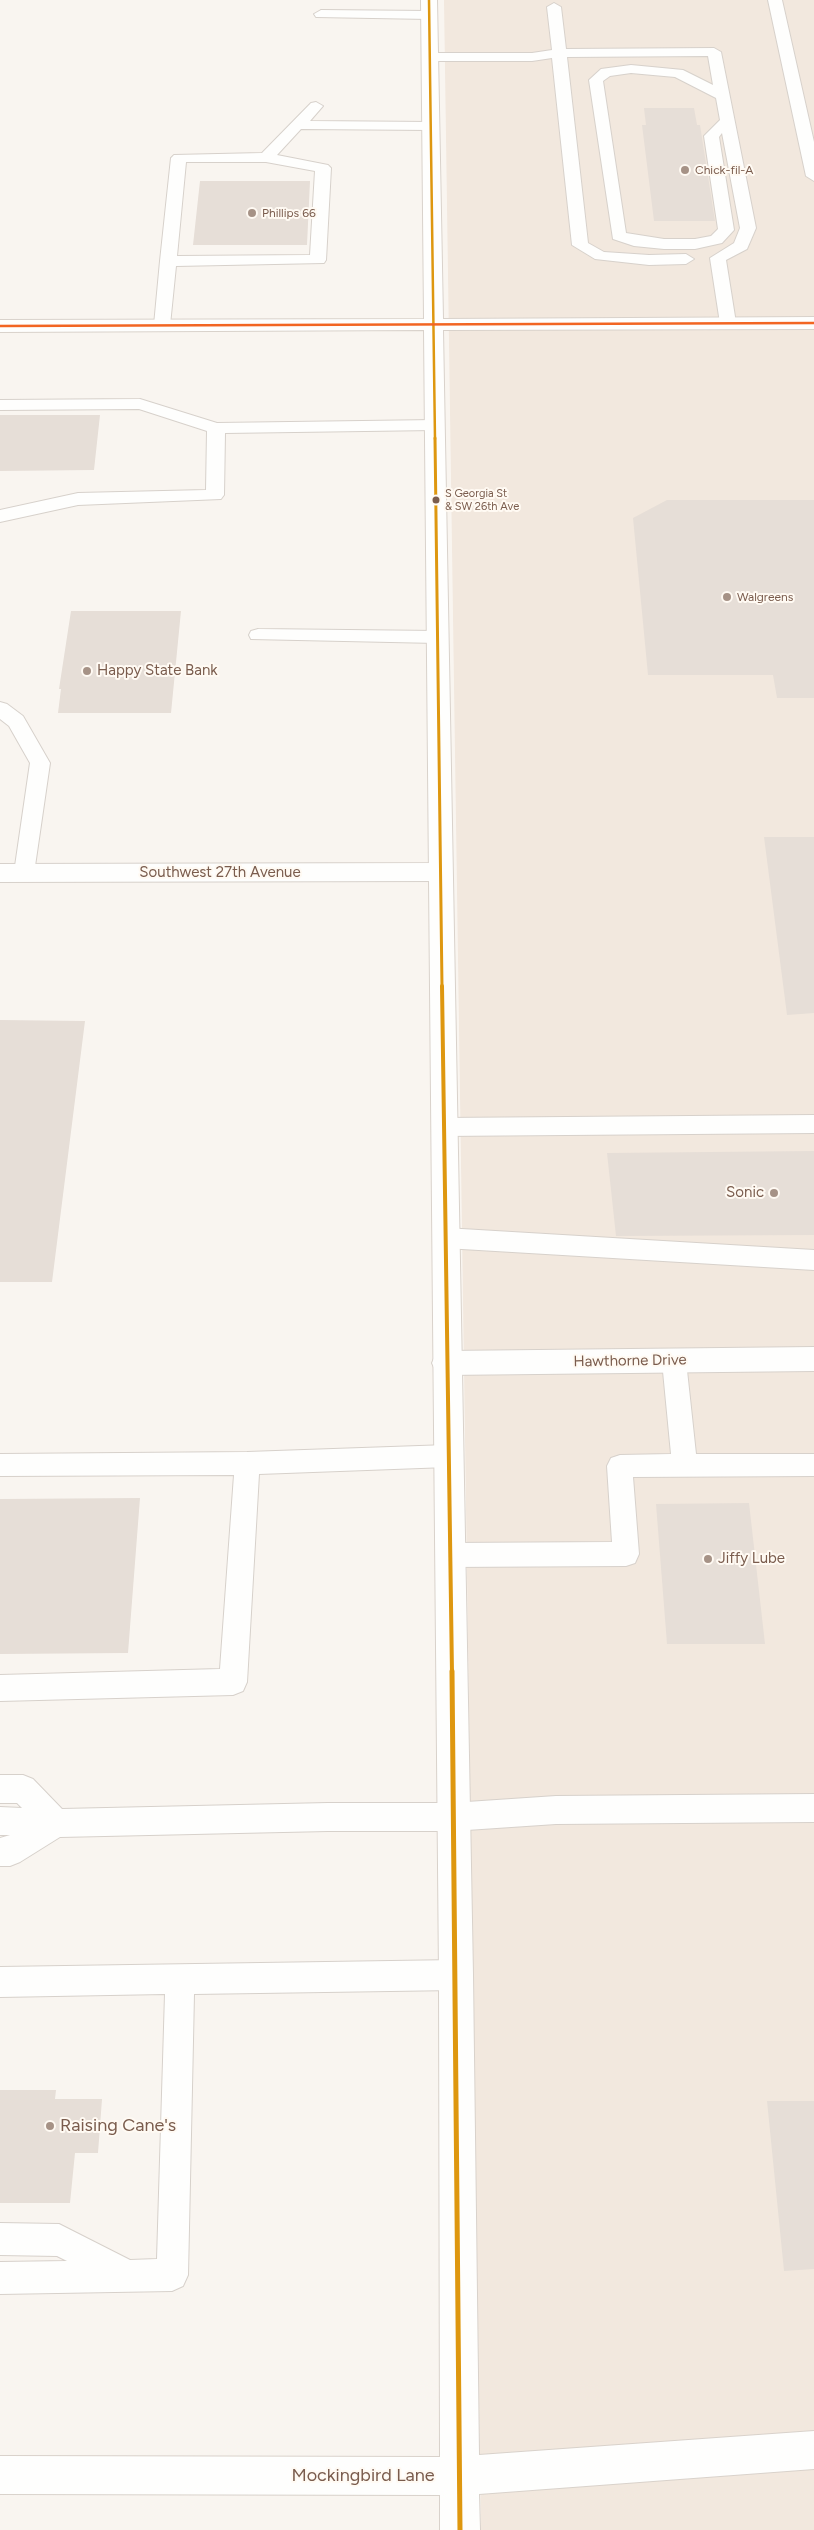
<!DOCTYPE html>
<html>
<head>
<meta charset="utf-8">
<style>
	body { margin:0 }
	canvas { display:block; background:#f9f5f0 }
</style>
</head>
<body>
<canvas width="814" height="2530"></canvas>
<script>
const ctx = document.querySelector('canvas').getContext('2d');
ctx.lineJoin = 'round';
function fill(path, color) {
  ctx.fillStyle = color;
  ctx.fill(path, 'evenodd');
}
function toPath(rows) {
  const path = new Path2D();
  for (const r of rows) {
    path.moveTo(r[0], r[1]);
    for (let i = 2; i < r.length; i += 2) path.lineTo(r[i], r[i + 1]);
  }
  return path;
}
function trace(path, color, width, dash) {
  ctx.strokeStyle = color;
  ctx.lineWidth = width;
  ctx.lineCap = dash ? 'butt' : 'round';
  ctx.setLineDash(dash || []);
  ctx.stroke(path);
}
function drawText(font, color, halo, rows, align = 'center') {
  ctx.font = font + ' Figtree,sans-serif';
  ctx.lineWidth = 4;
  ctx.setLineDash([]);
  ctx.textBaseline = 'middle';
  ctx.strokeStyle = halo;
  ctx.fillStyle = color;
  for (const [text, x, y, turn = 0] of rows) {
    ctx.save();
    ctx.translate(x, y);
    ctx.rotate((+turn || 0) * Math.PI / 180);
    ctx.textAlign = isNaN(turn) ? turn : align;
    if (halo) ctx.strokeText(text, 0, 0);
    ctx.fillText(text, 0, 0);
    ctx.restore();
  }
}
const residential = toPath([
	[444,0,814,0,814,2530,481,2530]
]);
const building = toPath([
	[644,108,694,108,697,125,700,125,702,138,715,221,654,221,642,125,646,125],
	[200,181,310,181,307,245,193,245],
	[0,415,100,415,94,470,0,471],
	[667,500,814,500,814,698,777,698,773,675,648,675,633,518],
	[71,611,181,611,171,713,58,713,61,689,59,689],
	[764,837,814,837,814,1013,787,1015],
	[0,1020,85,1021,52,1282,0,1282],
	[814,1151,814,1235,616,1236,607,1153],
	[140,1498,128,1653,0,1654,0,1499],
	[749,1503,765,1644,667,1644,656,1504],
	[0,2090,56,2090,55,2099,102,2099,98,2153,75,2153,70,2203,0,2203],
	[767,2101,814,2101,814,2269,784,2271]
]);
const service = toPath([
	[768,0,782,0,814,142,814,181,806,176,768,0],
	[554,3,561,7,566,49,714,48,721,52,756,228,747,249,726,260,736,323,734,326,722,326,720,323,710,258,734,243,740,228,722,133,719,137,734,230,722,243,695,249,664,249,634,246,613,239,589,80,601,69,631,65,683,70,713,85,708,56,567,57,588,243,604,252,649,255,686,254,694,259,686,264,649,265,595,259,572,245,552,58,532,61,430,61,423,57,430,53,532,53,552,50,547,7,554,3],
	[631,73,675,77,716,98,720,120,704,136,718,229,711,236,695,239,664,239,626,233,603,81,610,76,631,73],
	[321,10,429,11,436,15,429,19,316,17,314,14,321,10],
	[316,102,323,106,310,121,431,122,438,126,431,130,301,129,277,155,328,165,331,168,326,260,324,263,176,266,170,325,168,328,156,328,154,325,160,261,171,158,174,155,262,153,311,103,316,102],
	[186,162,266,162,315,171,310,255,177,256,186,162],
	[140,399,217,423,435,420,441,421,444,425,441,429,435,430,225,433,224,495,221,499,78,505,0,522,0,510,78,493,206,490,207,431,139,409,0,410,0,400,140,399],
	[258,629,437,631,444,633,446,637,444,641,437,643,251,639,249,635,251,631,258,629],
	[0,702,7,704,23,716,50,763,34,873,31,878,24,881,17,878,14,873,30,763,9,726,0,719,0,702],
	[814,1115,814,1133,443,1136,435,1133,432,1127,435,1121,443,1118,814,1115],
	[445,1228,814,1250,814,1270,445,1248,437,1245,433,1238,437,1231,445,1228],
	[674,1350,683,1353,686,1361,696,1454,814,1454,814,1476,633,1477,639,1554,635,1563,626,1566,449,1567,440,1564,436,1555,440,1546,449,1543,612,1542,607,1466,611,1458,620,1455,671,1454,662,1361,665,1353,674,1350],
	[448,1445,457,1448,461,1456,457,1464,448,1467,259,1474,247,1682,243,1691,233,1695,0,1701,0,1675,220,1669,234,1475,0,1476,0,1454,247,1452,448,1445],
	[0,1775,23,1775,33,1779,62,1809,328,1803,452,1803,556,1796,814,1794,814,1822,556,1824,452,1831,328,1831,60,1837,20,1862,10,1866,0,1866,0,1838,10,1835,0,1835,0,1807,22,1808,17,1803,0,1803,0,1775],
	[456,1960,466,1965,471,1975,466,1985,456,1990,194,1994,188,2275,183,2286,172,2291,0,2294,0,2262,67,2261,57,2256,0,2255,0,2223,59,2224,130,2260,157,2259,165,1994,0,1997,0,1967,456,1960]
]);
const minor = toPath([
	[440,863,448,866,452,872,448,878,440,881,0,882,0,864,440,863],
	[814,1347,814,1371,446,1375,436,1372,432,1363,436,1354,446,1351,814,1347]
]);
const secondary = toPath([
	[421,0,437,0,443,319,814,317,814,329,443,330,473,1975,479,2455,814,2431,814,2469,479,2494,480,2530,440,2530,440,2495,0,2494,0,2456,440,2457,439,1975,424,330,0,332,0,320,424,319,421,0]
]);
const bus1Far3 = toPath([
	[429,0,435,439]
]);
const bus1Far2 = toPath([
	[435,438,442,987]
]);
const bus1Far1 = toPath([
	[442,986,452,1673]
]);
const bus1 = toPath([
	[452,1671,460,2530]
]);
const bus2 = toPath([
	[0,326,814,323]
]);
const markers = [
	[685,170,5,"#a69286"],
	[252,213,5,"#a69286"],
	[436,500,4.5,"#7a5c4d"],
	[727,597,5,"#a69286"],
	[87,671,5,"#a69286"],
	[774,1193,5,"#a69286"],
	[708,1559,5,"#a69286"],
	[50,2126,5,"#a69286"]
];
const farBusnames = [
	["S Georgia St",445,494],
	["& SW 26th Ave",445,507]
];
const farPoinames = [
	["Chick-fil-A",695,170],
	["Phillips 66",262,213],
	["Walgreens",737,597]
];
const poiNames = [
	["Happy State Bank",97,671],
	["Sonic",764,1193,"right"],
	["Jiffy Lube",718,1559]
];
const streetNames = [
	["Southwest 27th Avenue",220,873],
	["Hawthorne Drive",630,1361,-1]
];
const nearPoinames = [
	["Raising Cane's",60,2126]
];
const nearStreetnames = [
	["Mockingbird Lane",363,2476]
];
fill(residential, '#f2e8de');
fill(building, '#e6ded7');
trace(service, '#d7d1cb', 2);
trace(minor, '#d7d1cb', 2);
trace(secondary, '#d9d2cb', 2);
fill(service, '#fefefd');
fill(minor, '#fefefd');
fill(secondary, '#fefefd');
trace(bus1Far3, '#de970f', 2.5);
trace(bus1Far2, '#de970f', 3);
trace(bus1Far1, '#de970f', 4);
trace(bus1, '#de970f', 5);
trace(bus2, '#f26522', 2.5);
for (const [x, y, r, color] of markers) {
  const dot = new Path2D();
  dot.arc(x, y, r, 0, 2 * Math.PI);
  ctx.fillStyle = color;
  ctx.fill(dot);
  trace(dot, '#fffaf3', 2);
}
drawText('11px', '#7a5c4d', '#fffaf3', farBusnames, 'left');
drawText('12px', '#7a5c4d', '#fffaf3', farPoinames, 'left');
drawText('15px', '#7a5c4d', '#fffaf3', poiNames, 'left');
drawText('15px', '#7a5c4d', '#fffaf3', streetNames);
drawText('18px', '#7a5c4d', '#fffaf3', nearPoinames, 'left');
drawText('18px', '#7a5c4d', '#fffaf3', nearStreetnames);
</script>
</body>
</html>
